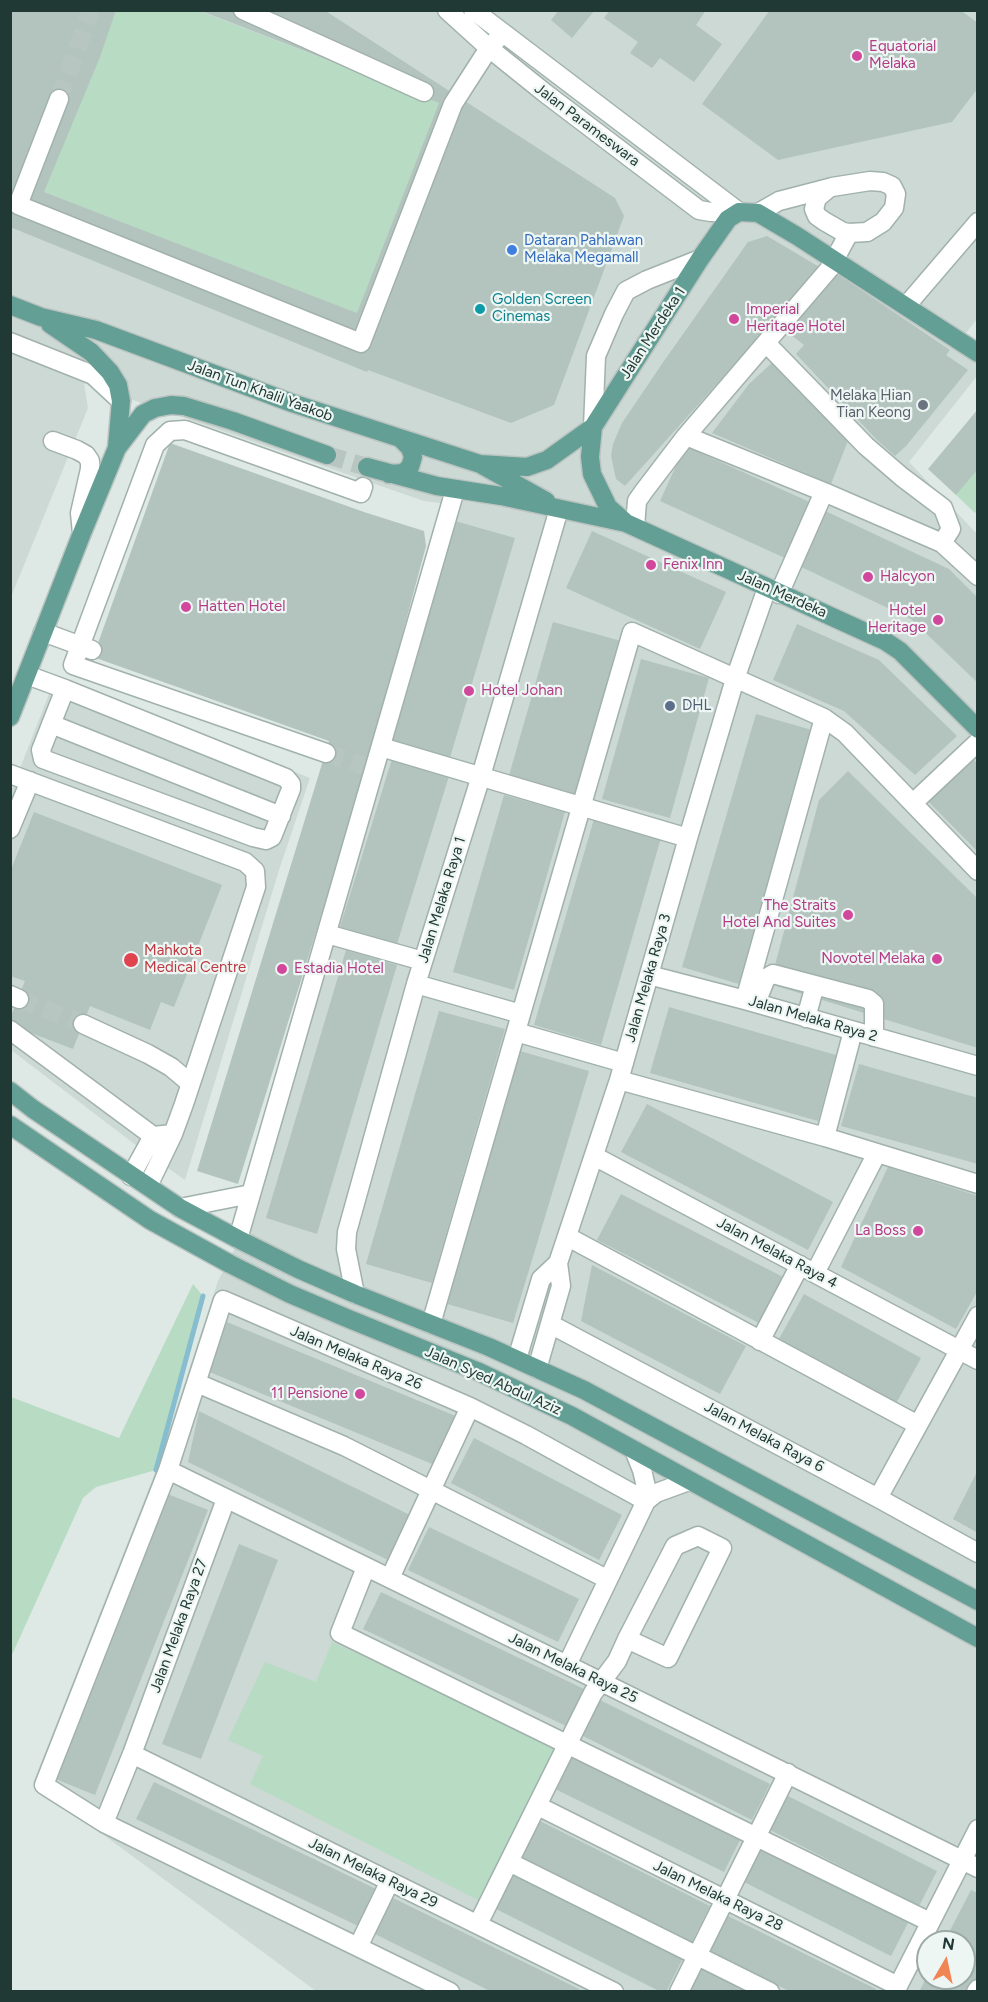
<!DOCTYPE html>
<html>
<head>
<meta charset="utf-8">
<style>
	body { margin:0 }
	#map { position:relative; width:988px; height:2002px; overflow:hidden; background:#dee9e5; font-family:Figtree,sans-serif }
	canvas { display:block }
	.frame { position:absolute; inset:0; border:12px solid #203934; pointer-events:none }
	.north { position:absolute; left:916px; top:1930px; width:60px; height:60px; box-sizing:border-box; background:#eef6f3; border:2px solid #9caaa7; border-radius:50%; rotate:9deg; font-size:16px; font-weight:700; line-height:24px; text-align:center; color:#203934 }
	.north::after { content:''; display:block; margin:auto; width:21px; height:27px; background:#f08655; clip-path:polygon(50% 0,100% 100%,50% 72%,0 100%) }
</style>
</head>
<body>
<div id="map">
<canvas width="988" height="2002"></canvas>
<div class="frame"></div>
<div class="north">N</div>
</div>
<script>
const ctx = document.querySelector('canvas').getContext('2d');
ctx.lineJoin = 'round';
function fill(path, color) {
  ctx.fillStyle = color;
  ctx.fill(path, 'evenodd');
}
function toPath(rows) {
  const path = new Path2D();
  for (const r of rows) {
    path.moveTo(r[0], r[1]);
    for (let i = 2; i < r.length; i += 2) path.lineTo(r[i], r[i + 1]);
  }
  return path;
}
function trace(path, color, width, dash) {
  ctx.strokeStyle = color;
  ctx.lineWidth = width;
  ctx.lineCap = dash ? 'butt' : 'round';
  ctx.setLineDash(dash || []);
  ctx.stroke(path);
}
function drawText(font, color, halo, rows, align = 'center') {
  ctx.font = font + ' Figtree,sans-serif';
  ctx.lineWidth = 4.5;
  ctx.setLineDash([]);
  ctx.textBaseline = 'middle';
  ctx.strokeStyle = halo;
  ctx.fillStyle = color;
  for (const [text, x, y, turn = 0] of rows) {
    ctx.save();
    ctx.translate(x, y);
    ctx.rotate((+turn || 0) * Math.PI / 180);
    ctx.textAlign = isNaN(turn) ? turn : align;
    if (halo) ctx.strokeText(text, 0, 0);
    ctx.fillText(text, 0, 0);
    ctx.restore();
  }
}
const built = toPath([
	[11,11,977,11,977,319,958,343,977,357,977,376,909,462,978,535,977,1991,316,1991,33,1783,156,1470,218,1281,245,1229,456,505,424,501,84,383,88,408,11,597],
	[928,1942,964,1942,964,1978,928,1978],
	[56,676,310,778,279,870,185,1180,141,1149,11,1050,10,794]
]);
const green = toPath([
	[116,11,199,11,439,103,357,313,44,192],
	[977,469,977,511,975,513,956,495],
	[193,1284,203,1296,156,1470,96,1487,83,1498,11,1657,11,1397,119,1438],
	[332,1642,559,1746,478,1900,250,1784,263,1756,228,1740,265,1662,316,1682]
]);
const stream = toPath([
	[156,1470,203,1296]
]);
const building = toPath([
	[10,10,116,10,100,57,44,192,357,313,439,103,199,10,324,10,615,198,624,216,554,405,511,423,368,370,367,372,10,227],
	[559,10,595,10,572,38,551,20],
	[610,10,706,10,696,25,722,44,694,82,660,58,652,68,630,53,638,42,604,18],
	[770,10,960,10,978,23,978,88,952,122,778,160,702,104],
	[767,236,821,268,625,486,616,479,611,456,613,444,622,423,664,361,748,242],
	[836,273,950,350,946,355,968,370,906,446,895,456,877,440,796,354,804,345,786,331],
	[774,361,851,433,831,484,712,433,749,384],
	[978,409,978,469,956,495,928,469],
	[170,443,364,512,424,531,426,546,367,767,238,1184,197,1171,329,741,93,657],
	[685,446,812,503,787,559,660,501],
	[823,510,949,569,978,598,978,683,911,619,797,565],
	[455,521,515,538,449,761,390,743],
	[592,531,726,592,700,649,566,588],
	[553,622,621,641,576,798,508,779],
	[797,624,879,660,957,736,915,775,844,711,773,680],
	[641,659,709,678,670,818,602,799],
	[756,714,812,730,739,984,682,967],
	[969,755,978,764,978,852,925,798],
	[392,759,449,776,397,944,340,927],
	[848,771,978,899,978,1048,770,984,819,800],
	[504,795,565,812,514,990,453,972],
	[34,812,222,885,174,1007,161,1002,150,1030,90,1006,73,1049,10,1025,10,1019,25,981,10,976,10,872],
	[594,819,661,838,601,1045,534,1025],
	[346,950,397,965,317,1234,266,1218],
	[669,1007,836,1055,818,1121,650,1073],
	[439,1011,505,1029,432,1283,366,1264],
	[520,1051,589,1071,513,1323,444,1303],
	[859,1064,978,1098,978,1164,841,1126],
	[647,1104,833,1202,808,1250,621,1152],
	[888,1167,978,1196,978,1290,956,1329,841,1267],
	[621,1194,785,1278,761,1324,597,1240],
	[592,1265,746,1346,720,1394,581,1321],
	[804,1294,921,1358,893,1409,775,1346],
	[227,1322,458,1417,437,1466,207,1371],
	[199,1411,414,1517,392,1562,188,1462],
	[474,1438,622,1515,599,1560,451,1483],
	[978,1470,978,1533,953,1519],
	[165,1493,208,1510,95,1795,53,1778],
	[429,1527,579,1599,558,1642,408,1570],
	[239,1544,278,1560,201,1759,162,1744],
	[381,1592,584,1689,566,1726,363,1629],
	[600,1700,770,1784,752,1820,583,1736],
	[573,1753,742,1836,724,1872,555,1789],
	[154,1782,376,1889,358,1926,136,1819],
	[788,1796,937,1871,919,1906,770,1830],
	[540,1821,710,1906,692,1942,522,1857],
	[760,1846,909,1921,891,1956,742,1881],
	[514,1873,683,1958,666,1992,661,1992,496,1909],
	[971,1890,978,1893,978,1976,970,1992,919,1992,928,1974,928,1978,964,1978,964,1942,944,1942],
	[393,1898,579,1989,577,1992,492,1992,375,1934],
	[726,1915,876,1989,875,1992,791,1992,708,1951],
	[702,1967,752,1992,690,1992]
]);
const minorTunnel = toPath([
	[59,99,91,10],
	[326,753,367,767],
	[19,999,83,1024]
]);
const majorTunnel = toPath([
	[327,455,367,467]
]);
const minor = toPath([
	[243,10,424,92],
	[447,10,489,48,545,93,699,210,711,212,739,212],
	[473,10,739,212],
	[59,99,18,205,361,343,453,104,489,48,502,34],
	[758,213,779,201,829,188,832,187,870,181,883,182,892,186,896,194,894,208,883,222,867,232,849,233,843,232,824,221,817,216,814,209,817,198,829,188],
	[906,306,978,222],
	[10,342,93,375,121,401],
	[766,343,866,446,902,477,943,508,951,529,942,543],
	[593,427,596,356,614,314,626,291,647,280,700,259],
	[686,436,824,492,942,543,978,576],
	[53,441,77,450,86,455,90,461,90,469,80,513,82,533],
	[635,527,637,501,644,491,686,436,830,268,849,233],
	[779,594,824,492],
	[43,632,92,650],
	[27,675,65,689,286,778,291,784,291,789,272,837,266,840,253,837,43,759,41,750,65,689],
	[51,724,281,816],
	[381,747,688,838],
	[326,753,73,665,155,445,170,431,185,430,361,493,363,487],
	[10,774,245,862,255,871,256,887,251,902,184,1104,173,1134,148,1186],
	[913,803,978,742],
	[10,829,30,781],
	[327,934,423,961],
	[649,975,745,1000,978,1066],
	[416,984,521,1014],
	[10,995,19,999],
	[745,1000,824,718],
	[756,1003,766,978,773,974,868,999,874,1004,874,1037],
	[806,1018,815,985],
	[83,1024,148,1054,171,1067,190,1083],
	[10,1030,153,1136,173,1134],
	[516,1032,624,1063],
	[619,1080,825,1137,978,1184],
	[825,1137,853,1031],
	[594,1156,978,1360],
	[131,1176,153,1136],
	[180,1208,251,1194],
	[568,1237,918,1425],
	[238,1239,455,490],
	[815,1273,877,1153],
	[355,1294,346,1249,347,1232,416,984,481,776,559,509],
	[431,1324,632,632,824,718,845,733,978,871],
	[550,1324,878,1498,978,1553],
	[760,1341,800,1265],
	[517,1359,541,1279,558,1263],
	[537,1369,561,1286,558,1263,619,1080,688,838,735,679,767,588],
	[197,1383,344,1446,607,1579],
	[634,1450,642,1470,646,1487,646,1501],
	[168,1470,567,1665,978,1868],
	[878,1498,978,1316],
	[366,1567,340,1633,930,1922],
	[390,1578,470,1407],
	[567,1665,646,1501,656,1493,689,1481],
	[132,1754,614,1992],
	[538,1806,898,1986],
	[104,1823,132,1754,226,1499],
	[509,1862,770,1992],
	[478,1924,593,1693,617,1661,627,1639,675,1546,698,1536,722,1548,668,1658,627,1639],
	[358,1947,390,1881],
	[450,1992,104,1823,44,1785,168,1470,223,1300,470,1407,526,1435,646,1501],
	[679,1992,788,1773],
	[895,1992,978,1829],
	[976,1992,978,1989]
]);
const major = toPath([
	[10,305,41,317,96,330,292,403,480,464,546,501],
	[50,324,91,352,110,372,118,385,121,401,117,447],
	[593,427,590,457,592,474,608,507,625,522],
	[480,464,527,467,547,460,593,427,700,259,728,219,739,212,758,213,797,236,978,353],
	[367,467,437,486,501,496,626,523,885,641,900,651,978,729],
	[389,474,403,473,410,467,413,457,410,448,400,438],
	[10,717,82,533,117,448,143,414,155,408,171,405,184,406,233,421,327,455],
	[10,1091,33,1109,180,1208,238,1239,298,1269,355,1294,489,1347,584,1390,978,1601],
	[10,1125,150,1220,230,1264,290,1294,349,1319,477,1371,572,1416,978,1638]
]);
const markers = [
	[857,56,6,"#d1479c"],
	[512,250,6,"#3f7fe0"],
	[480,309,6,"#0f9aa8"],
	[734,319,6,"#d1479c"],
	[923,405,6,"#6b7280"],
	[651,565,6,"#d1479c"],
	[868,577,6,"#d1479c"],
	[186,607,6,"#d1479c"],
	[938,620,6,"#d1479c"],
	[469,691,6,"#d1479c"],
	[670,706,6,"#5c6f8a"],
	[848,915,6,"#d1479c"],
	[937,959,6,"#d1479c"],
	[131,960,8,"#e0444e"],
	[282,969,6,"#d1479c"],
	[918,1231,6,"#d1479c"],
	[360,1394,6,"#d1479c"]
];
const hotelNames = [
	["Equatorial",869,47],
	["Melaka",869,64],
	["Imperial",746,310],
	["Heritage Hotel",746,327],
	["Fenix Inn",663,565],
	["Halcyon",880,577],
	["Hatten Hotel",198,607],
	["Hotel",926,611,"right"],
	["Heritage",926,628,"right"],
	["Hotel Johan",481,691],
	["The Straits",836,906,"right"],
	["Hotel And Suites",836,923,"right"],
	["Novotel Melaka",925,959,"right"],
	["Estadia Hotel",294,969],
	["La Boss",906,1231,"right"],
	["11 Pensione",348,1394,"right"]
];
const streetNames = [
	["Jalan Parameswara",587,125,37],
	["Jalan Merdeka 1",653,333,-57],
	["Jalan Tun Khalil Yaakob",260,391,20],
	["Jalan Merdeka",782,594,24],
	["Jalan Melaka Raya 1",442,900,-73],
	["Jalan Melaka Raya 3",648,978,-74],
	["Jalan Melaka Raya 2",813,1019,16],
	["Jalan Melaka Raya 4",777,1253,28],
	["Jalan Melaka Raya 26",356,1358,23],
	["Jalan Syed Abdul Aziz",493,1381,24],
	["Jalan Melaka Raya 6",764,1437,28],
	["Jalan Melaka Raya 27",179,1626,-70],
	["Jalan Melaka Raya 25",573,1668,26],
	["Jalan Melaka Raya 29",373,1873,26],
	["Jalan Melaka Raya 28",718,1896,26]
];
const shopNames = [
	["Dataran Pahlawan",524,241],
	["Melaka Megamall",524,258]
];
const cultureNames = [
	["Golden Screen",492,300],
	["Cinemas",492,317]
];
const worshipNames = [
	["Melaka Hian",911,396],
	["Tian Keong",911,413]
];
const serviceNames = [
	["DHL",682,706]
];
const healthNames = [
	["Mahkota",144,951],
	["Medical Centre",144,968]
];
fill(built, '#ccd9d4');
fill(green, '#b7dbc3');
trace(stream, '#86becf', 5);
fill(building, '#b3c4be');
trace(minorTunnel, '#b8c6c2', 18, [18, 9]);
trace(majorTunnel, '#b8c6c2', 18, [18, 9]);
trace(minor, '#a1b1ac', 21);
trace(major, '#bcc4c2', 21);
trace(minor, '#fff', 18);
trace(major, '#639f94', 18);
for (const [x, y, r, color] of markers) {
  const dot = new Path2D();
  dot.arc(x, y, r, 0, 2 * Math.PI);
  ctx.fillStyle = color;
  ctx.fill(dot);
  trace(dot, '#eef6f3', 2);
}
drawText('15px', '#b23c85', '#eef6f3', hotelNames, 'left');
drawText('15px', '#203934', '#eef6f3', streetNames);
drawText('15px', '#366cbe', '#eef6f3', shopNames, 'left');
drawText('15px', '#0d838f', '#eef6f3', cultureNames, 'left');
drawText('15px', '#5b616d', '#eef6f3', worshipNames, 'right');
drawText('15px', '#4e5e75', '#eef6f3', serviceNames, 'left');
drawText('15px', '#be3a42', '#eef6f3', healthNames, 'left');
</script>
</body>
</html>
